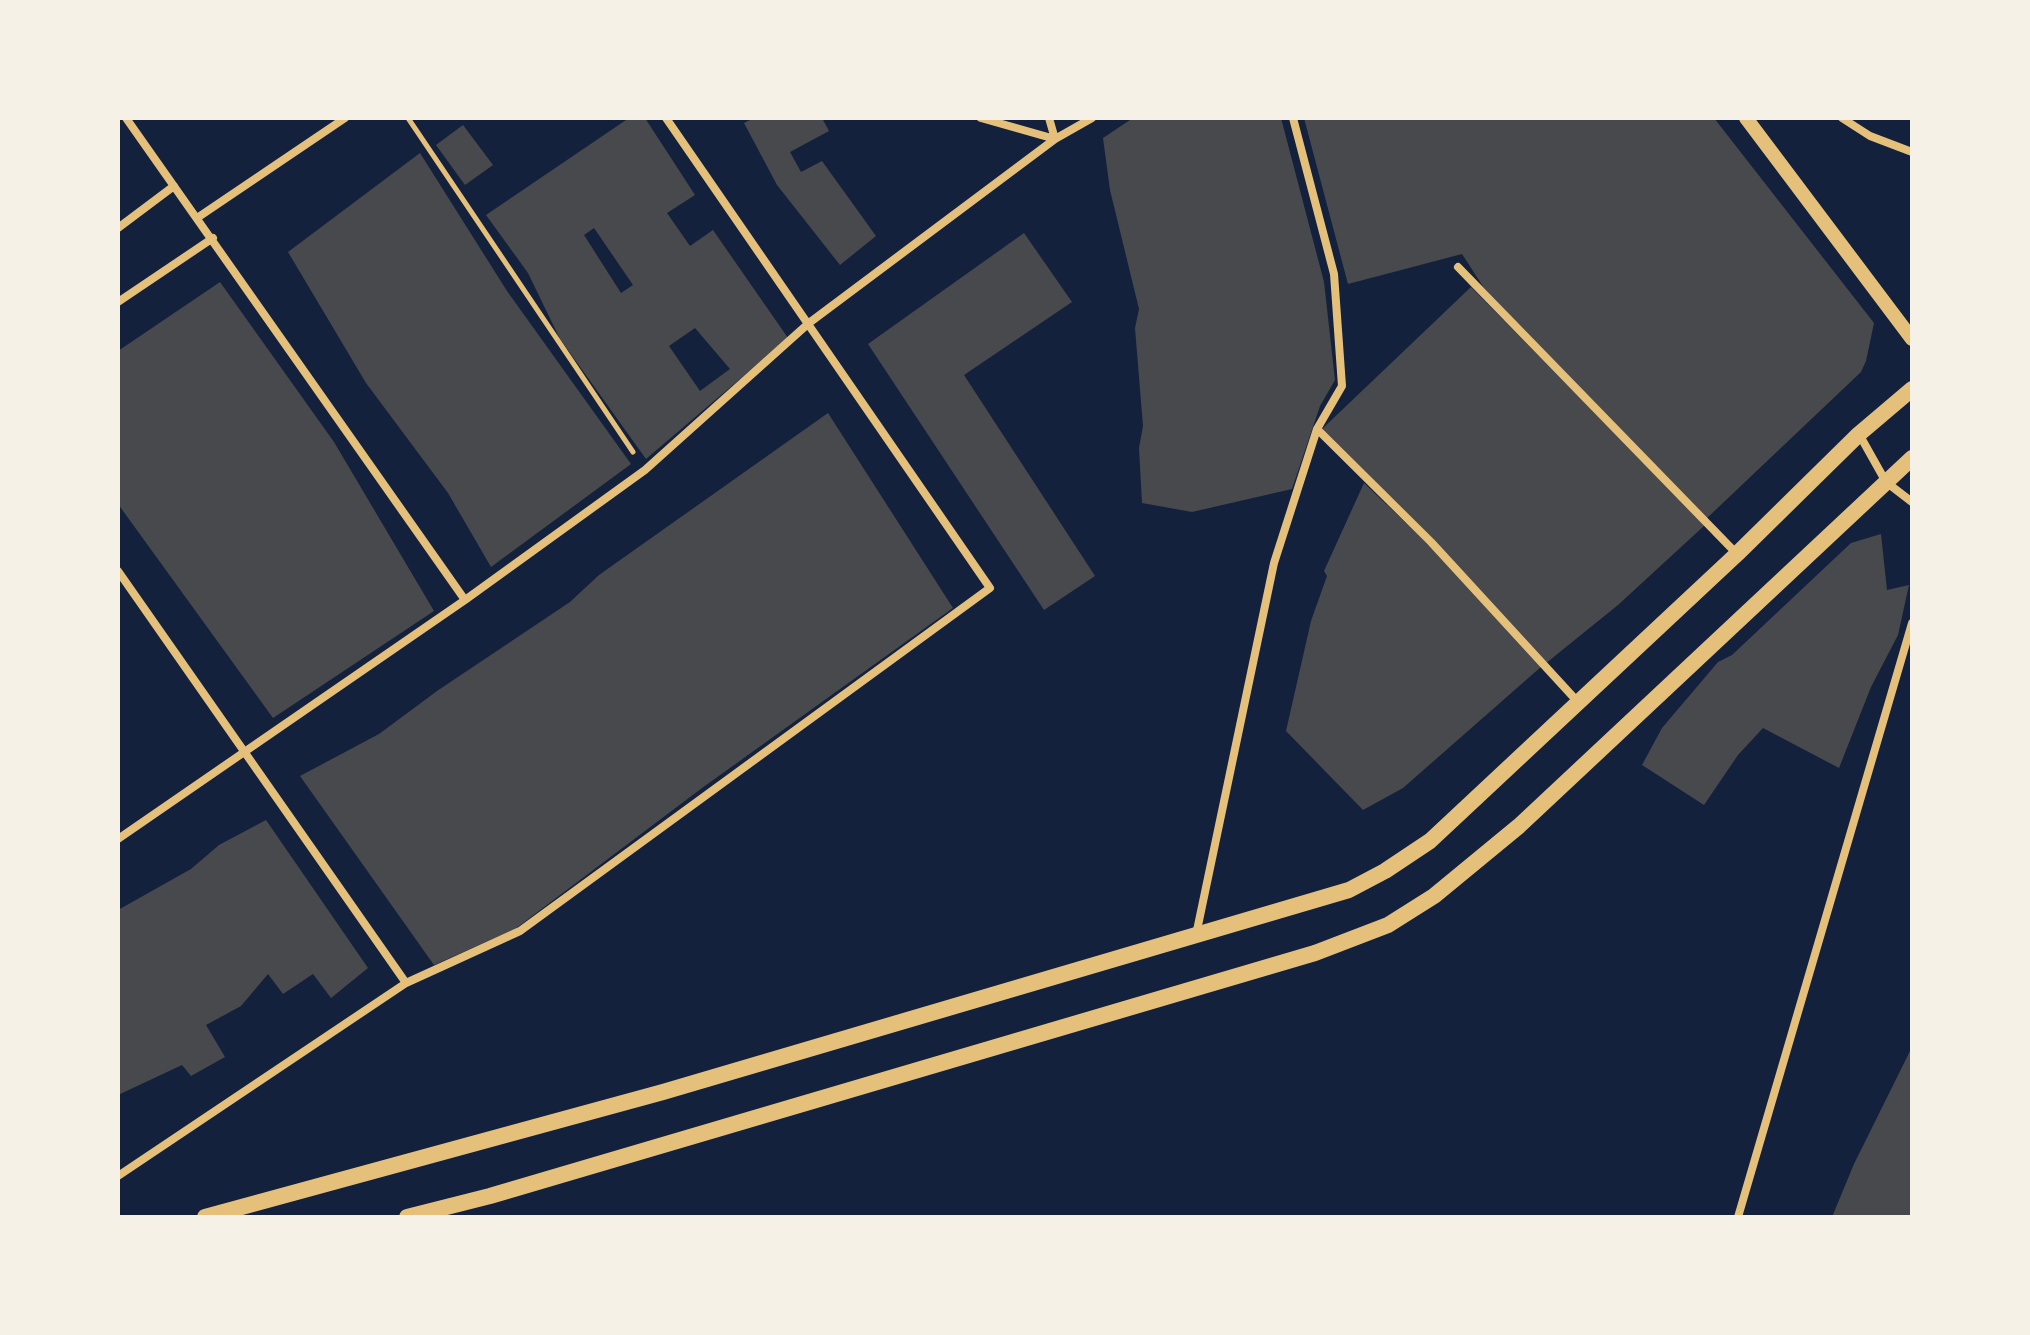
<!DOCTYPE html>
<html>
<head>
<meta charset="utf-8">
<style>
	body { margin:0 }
	#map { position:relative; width:2030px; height:1335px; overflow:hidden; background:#14213d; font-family:Overpass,sans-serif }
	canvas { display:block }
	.frame { position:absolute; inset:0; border:120px solid #f6f1e7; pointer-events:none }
</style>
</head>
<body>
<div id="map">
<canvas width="2030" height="1335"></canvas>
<div class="frame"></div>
</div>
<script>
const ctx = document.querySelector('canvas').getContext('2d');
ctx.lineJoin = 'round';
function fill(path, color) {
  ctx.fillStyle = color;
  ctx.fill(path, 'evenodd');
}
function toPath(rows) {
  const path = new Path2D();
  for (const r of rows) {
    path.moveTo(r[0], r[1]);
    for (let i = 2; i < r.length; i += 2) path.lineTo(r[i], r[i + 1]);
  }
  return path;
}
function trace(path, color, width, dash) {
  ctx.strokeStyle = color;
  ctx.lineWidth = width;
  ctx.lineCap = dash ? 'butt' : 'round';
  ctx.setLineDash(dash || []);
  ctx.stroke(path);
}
const building = toPath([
	[629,118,645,118,695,195,667,213,690,246,713,230,788,338,646,459,560,339,528,273,486,215],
	[594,228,633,285,621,293,584,235],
	[695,328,730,369,700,391,669,346],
	[754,118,822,118,829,131,790,152,801,172,822,161,876,236,840,265,777,185,744,123],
	[1133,118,1281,118,1324,282,1335,380,1320,406,1292,489,1192,512,1142,503,1139,448,1143,426,1135,328,1139,309,1110,190,1103,138],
	[1304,118,1714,118,1874,323,1866,361,1861,372,1706,519,1484,288,1462,254,1348,284],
	[463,125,493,165,465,185,436,145],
	[420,153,507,291,631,464,491,567,448,493,366,383,288,252],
	[1024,233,1072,302,964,375,1095,576,1044,610,868,344],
	[220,282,334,442,434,611,273,718,118,504,118,351],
	[1471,287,1705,525,1618,605,1545,664,1321,430],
	[828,413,953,608,702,788,515,929,434,965,300,776,379,734,437,691,570,602,599,575],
	[1364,483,1446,561,1542,666,1403,788,1363,810,1286,731,1311,621,1327,576,1324,571],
	[1881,534,1887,590,1909,585,1898,635,1871,687,1839,768,1763,728,1738,755,1704,805,1642,765,1662,728,1718,662,1732,655,1851,543],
	[266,820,368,968,331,998,313,974,283,994,268,974,241,1006,206,1025,225,1057,191,1076,182,1065,118,1095,118,910,191,869,219,845],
	[1912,1047,1912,1217,1832,1217,1854,1164]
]);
const path = toPath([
	[408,118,633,452]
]);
const minor = toPath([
	[126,118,465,600],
	[981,118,1055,139],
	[1049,118,1055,139],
	[1842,118,1870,136,1912,152],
	[197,218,345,118],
	[118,228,174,186],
	[1458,267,1737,554],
	[118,302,213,238],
	[1317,429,1431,542,1577,701],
	[1859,434,1886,482,1912,502],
	[118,571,406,983],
	[118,839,465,600,645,470,809,323,1055,139,1092,118],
	[1196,935,1274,563,1317,429,1342,386,1334,274,1293,118],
	[118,1176,406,983,520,931,990,588,666,118],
	[1738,1217,1912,623]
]);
const tertiary = toPath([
	[1746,118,1912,339]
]);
const secondary = toPath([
	[205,1217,663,1092,1349,890,1385,871,1430,841,1737,554,1859,434,1912,389],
	[407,1217,490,1196,1315,953,1388,925,1434,896,1519,826,1912,458]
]);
fill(building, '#48494c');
trace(path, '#e5c07b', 5);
trace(minor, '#e5c07b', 8);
trace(tertiary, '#e5c07b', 14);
trace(secondary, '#e5c07b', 16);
</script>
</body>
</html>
